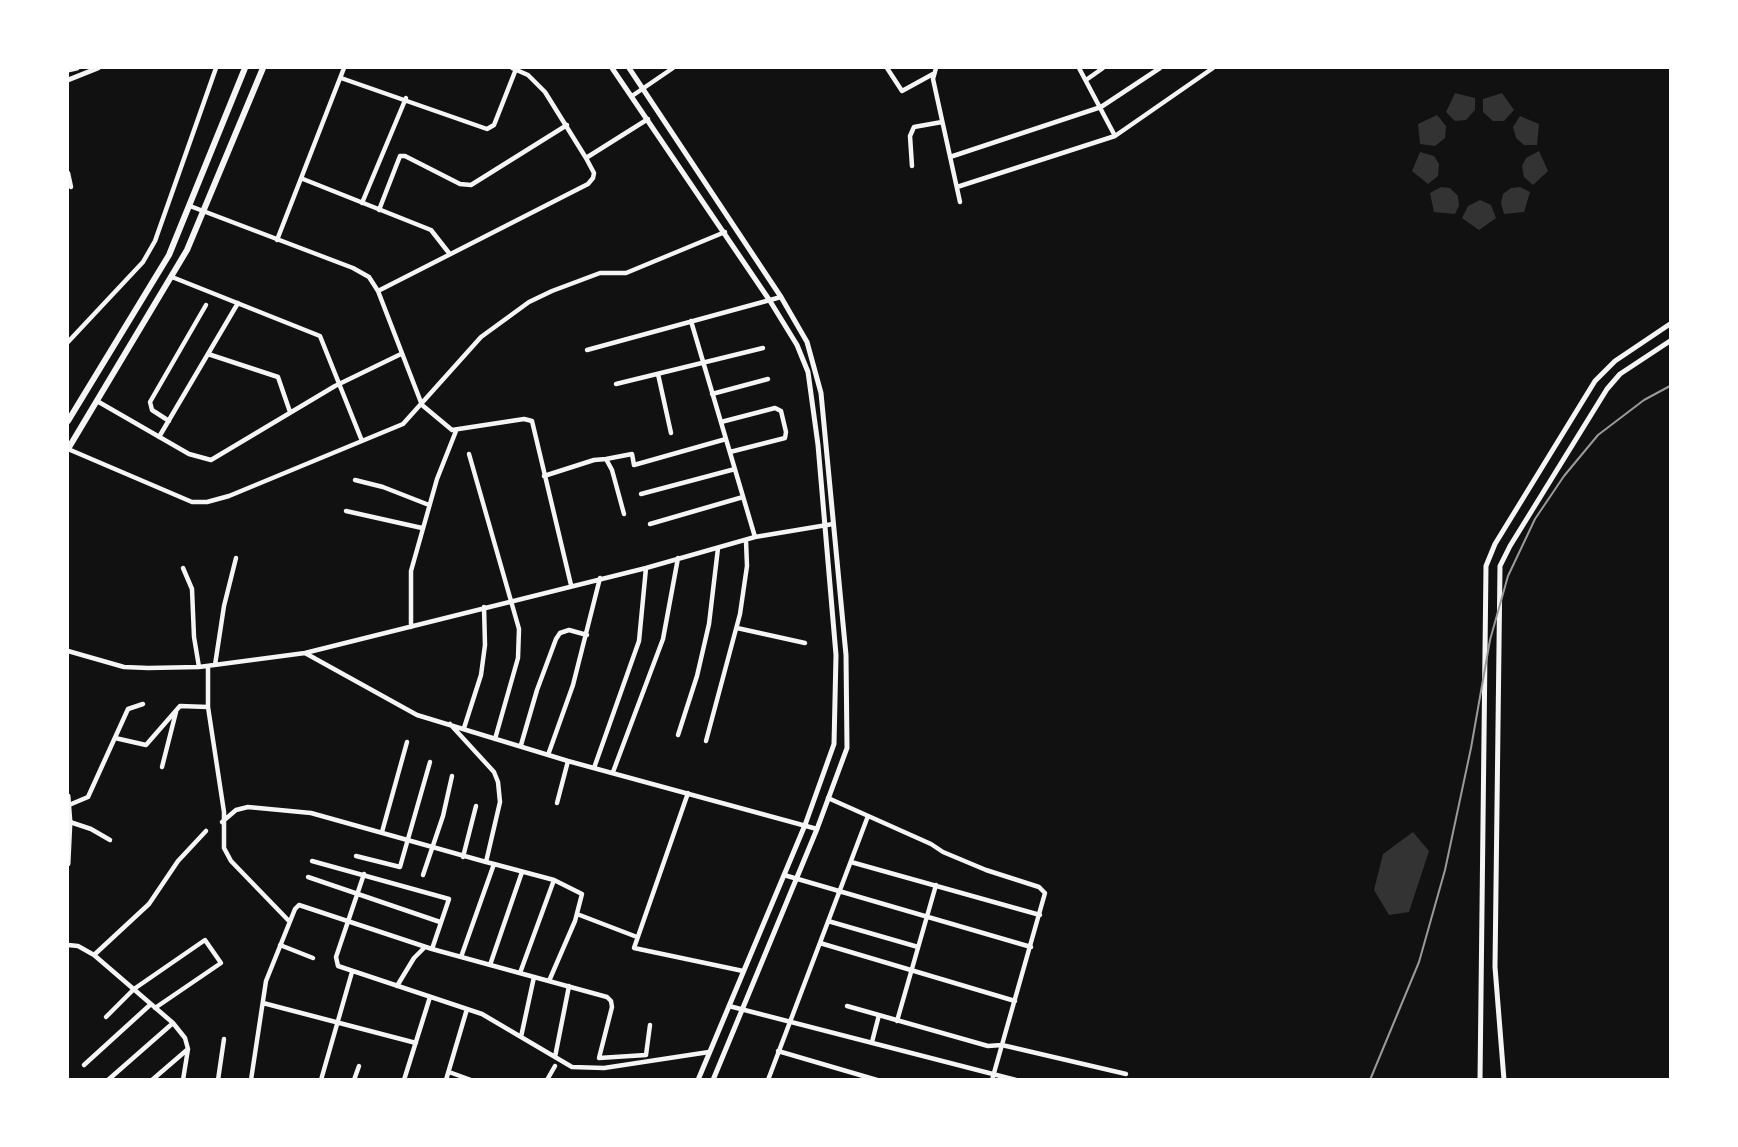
<!DOCTYPE html>
<html>
<head>
<meta charset="utf-8">
<style>
	body { margin:0 }
	#map { position:relative; width:1738px; height:1147px; overflow:hidden; background:#111; font-family:Lora,serif }
	canvas { display:block }
	.frame { position:absolute; inset:0; border:69px solid #fff; pointer-events:none }
</style>
</head>
<body>
<div id="map">
<canvas width="1738" height="1147"></canvas>
<div class="frame"></div>
</div>
<script>
const ctx = document.querySelector('canvas').getContext('2d');
ctx.lineJoin = 'round';
function fill(path, color) {
  ctx.fillStyle = color;
  ctx.fill(path, 'evenodd');
}
function toPath(rows) {
  const path = new Path2D();
  for (const r of rows) {
    path.moveTo(r[0], r[1]);
    for (let i = 2; i < r.length; i += 2) path.lineTo(r[i], r[i + 1]);
  }
  return path;
}
function trace(path, color, width, dash) {
  ctx.strokeStyle = color;
  ctx.lineWidth = width;
  ctx.lineCap = dash ? 'butt' : 'round';
  ctx.setLineDash(dash || []);
  ctx.stroke(path);
}
const water = toPath([
	[1455,93,1475,98,1475,110,1466,120,1455,121,1446,112],
	[1502,93,1514,110,1504,121,1493,121,1483,112,1483,99],
	[1437,115,1446,126,1445,138,1435,146,1420,144,1418,124],
	[1520,116,1539,124,1537,145,1524,145,1516,138,1513,127],
	[1539,151,1548,171,1533,185,1524,177,1522,166,1526,158],
	[1420,152,1434,156,1439,164,1438,176,1428,184,1412,171],
	[1441,187,1450,188,1458,196,1459,206,1455,214,1434,212,1430,193],
	[1520,187,1530,192,1524,212,1504,214,1501,203,1503,194,1511,188],
	[1480,200,1491,205,1496,218,1479,230,1462,218,1468,206],
	[1413,832,1429,851,1409,912,1389,915,1374,890,1383,854]
]);
const minor = toPath([
	[887,68,902,91,933,74],
	[936,68,933,79,960,202],
	[1079,68,1115,136],
	[341,78,487,129,494,125,516,69],
	[1086,80,1103,68],
	[632,96,673,68],
	[950,157,1101,107,1160,68],
	[586,158,648,119],
	[912,166,910,136,914,127,942,122],
	[68,173,71,187],
	[303,179,431,230,449,253],
	[957,187,1115,136,1213,68],
	[362,203,406,98],
	[190,206,353,268,369,277,378,291,422,405,452,430,524,419,532,421,571,585],
	[379,210,400,156,405,156,460,184,471,185,567,125],
	[277,240,344,68],
	[172,277,320,336,362,441],
	[378,291,588,184,593,178,594,173,586,158,545,92,528,75,512,68],
	[691,321,755,537],
	[68,342,143,262,155,241,216,68],
	[587,350,781,297],
	[208,354,278,377,290,412],
	[658,374,671,433],
	[616,384,763,348],
	[712,394,768,379],
	[97,401,189,454,211,460,335,386,401,354],
	[169,421,152,410,150,402,206,305],
	[721,422,775,408,781,411,786,432,785,438,730,452],
	[159,437,238,303],
	[68,449,192,502,207,502,229,496,403,424,481,337,529,302,552,291,600,273,626,273,725,232],
	[469,454,519,629,518,658,495,739],
	[606,459,632,454,634,465,726,439],
	[544,476,594,460,606,459,612,470,624,514],
	[355,480,383,487,429,505],
	[641,494,735,469],
	[346,511,422,528],
	[650,524,743,497],
	[183,568,192,589,194,637,199,667],
	[411,627,411,571,437,479,456,431],
	[737,628,805,643],
	[68,651,124,667,148,668,199,667,305,653,646,568,755,537,833,524],
	[305,653,417,715,568,761,817,829],
	[215,665,224,606,236,558],
	[208,666,208,707,224,812,224,848,231,861,289,921],
	[450,724,494,772,498,782,500,802,486,862,494,864,461,957],
	[464,728,481,675,485,645,484,607],
	[678,735,697,676,709,624,718,548],
	[115,738,146,745,180,706,208,707],
	[706,741,740,614,747,566,746,541],
	[521,745,537,690,556,639,560,633,569,630,587,635],
	[548,755,573,685,600,578],
	[162,767,176,712],
	[594,768,639,641,646,568],
	[613,772,663,639,678,558],
	[688,793,634,948,743,971],
	[828,798,931,844,943,852,986,870,1039,887,1045,893,992,1080],
	[557,803,568,761],
	[69,805,88,797,128,709,143,704],
	[70,822,91,829,110,840],
	[222,822,236,810,248,807,311,813,486,862],
	[382,832,407,742],
	[356,856,400,867,430,762],
	[463,857,476,806],
	[312,861,449,899,432,949],
	[851,862,1040,915],
	[494,864,554,880,582,894,575,921,549,981],
	[364,874,336,957,338,966,482,1014,572,1067,604,1068,709,1052],
	[423,875,443,816,452,776],
	[784,875,1031,947],
	[308,877,440,922],
	[577,914,637,937],
	[828,921,918,947],
	[820,943,1015,1001],
	[68,945,78,946,94,955,173,1023,185,1038,188,1049,183,1080],
	[280,945,313,958],
	[94,955,149,904,178,861,206,831],
	[490,965,522,872],
	[520,973,554,880],
	[397,986,414,958,425,947],
	[263,1003,416,1043],
	[729,1006,1016,1080],
	[847,1006,988,1046,1002,1045,1126,1074],
	[106,1017,134,989,205,940,221,963,155,1008],
	[897,1021,936,885],
	[521,1037,534,977],
	[872,1042,879,1015],
	[778,1051,877,1080],
	[555,1057,569,986],
	[84,1065,151,1004],
	[449,1072,471,1080],
	[108,1080,173,1023],
	[152,1080,188,1049],
	[218,1080,224,1039],
	[251,1080,266,981,295,909,299,905,432,949,607,997,611,1001,612,1007,599,1058,646,1055,650,1025],
	[321,1080,352,972],
	[354,1080,359,1066],
	[404,1080,430,997],
	[446,1080,467,1009],
	[547,1080,555,1066],
	[768,1080,868,816]
]);
const tertiary = toPath([
	[612,68,770,301,797,345,808,372,818,445,836,655,834,744,805,825,698,1080],
	[629,68,781,297,807,342,821,393,846,655,847,748,817,829,713,1080],
	[68,70,77,68],
	[68,80,98,68],
	[68,796,70,822,68,864],
	[1480,1080,1486,566,1495,544,1595,381,1615,361,1670,324],
	[1504,1080,1495,967,1500,566,1510,546,1607,389,1620,374,1670,341]
]);
const secondary = toPath([
	[68,421,169,255,245,68],
	[68,449,187,250,263,68]
]);
const rail = toPath([
	[1370,1080,1419,962,1445,870,1471,748,1490,640,1508,576,1535,519,1564,476,1598,435,1644,400,1670,386]
]);
fill(water, '#333');
trace(minor, '#f5f5f5', 4.5);
trace(tertiary, '#f5f5f5', 5);
trace(secondary, '#f5f5f5', 6);
trace(rail, '#9a9a9a', 2);
</script>
</body>
</html>
